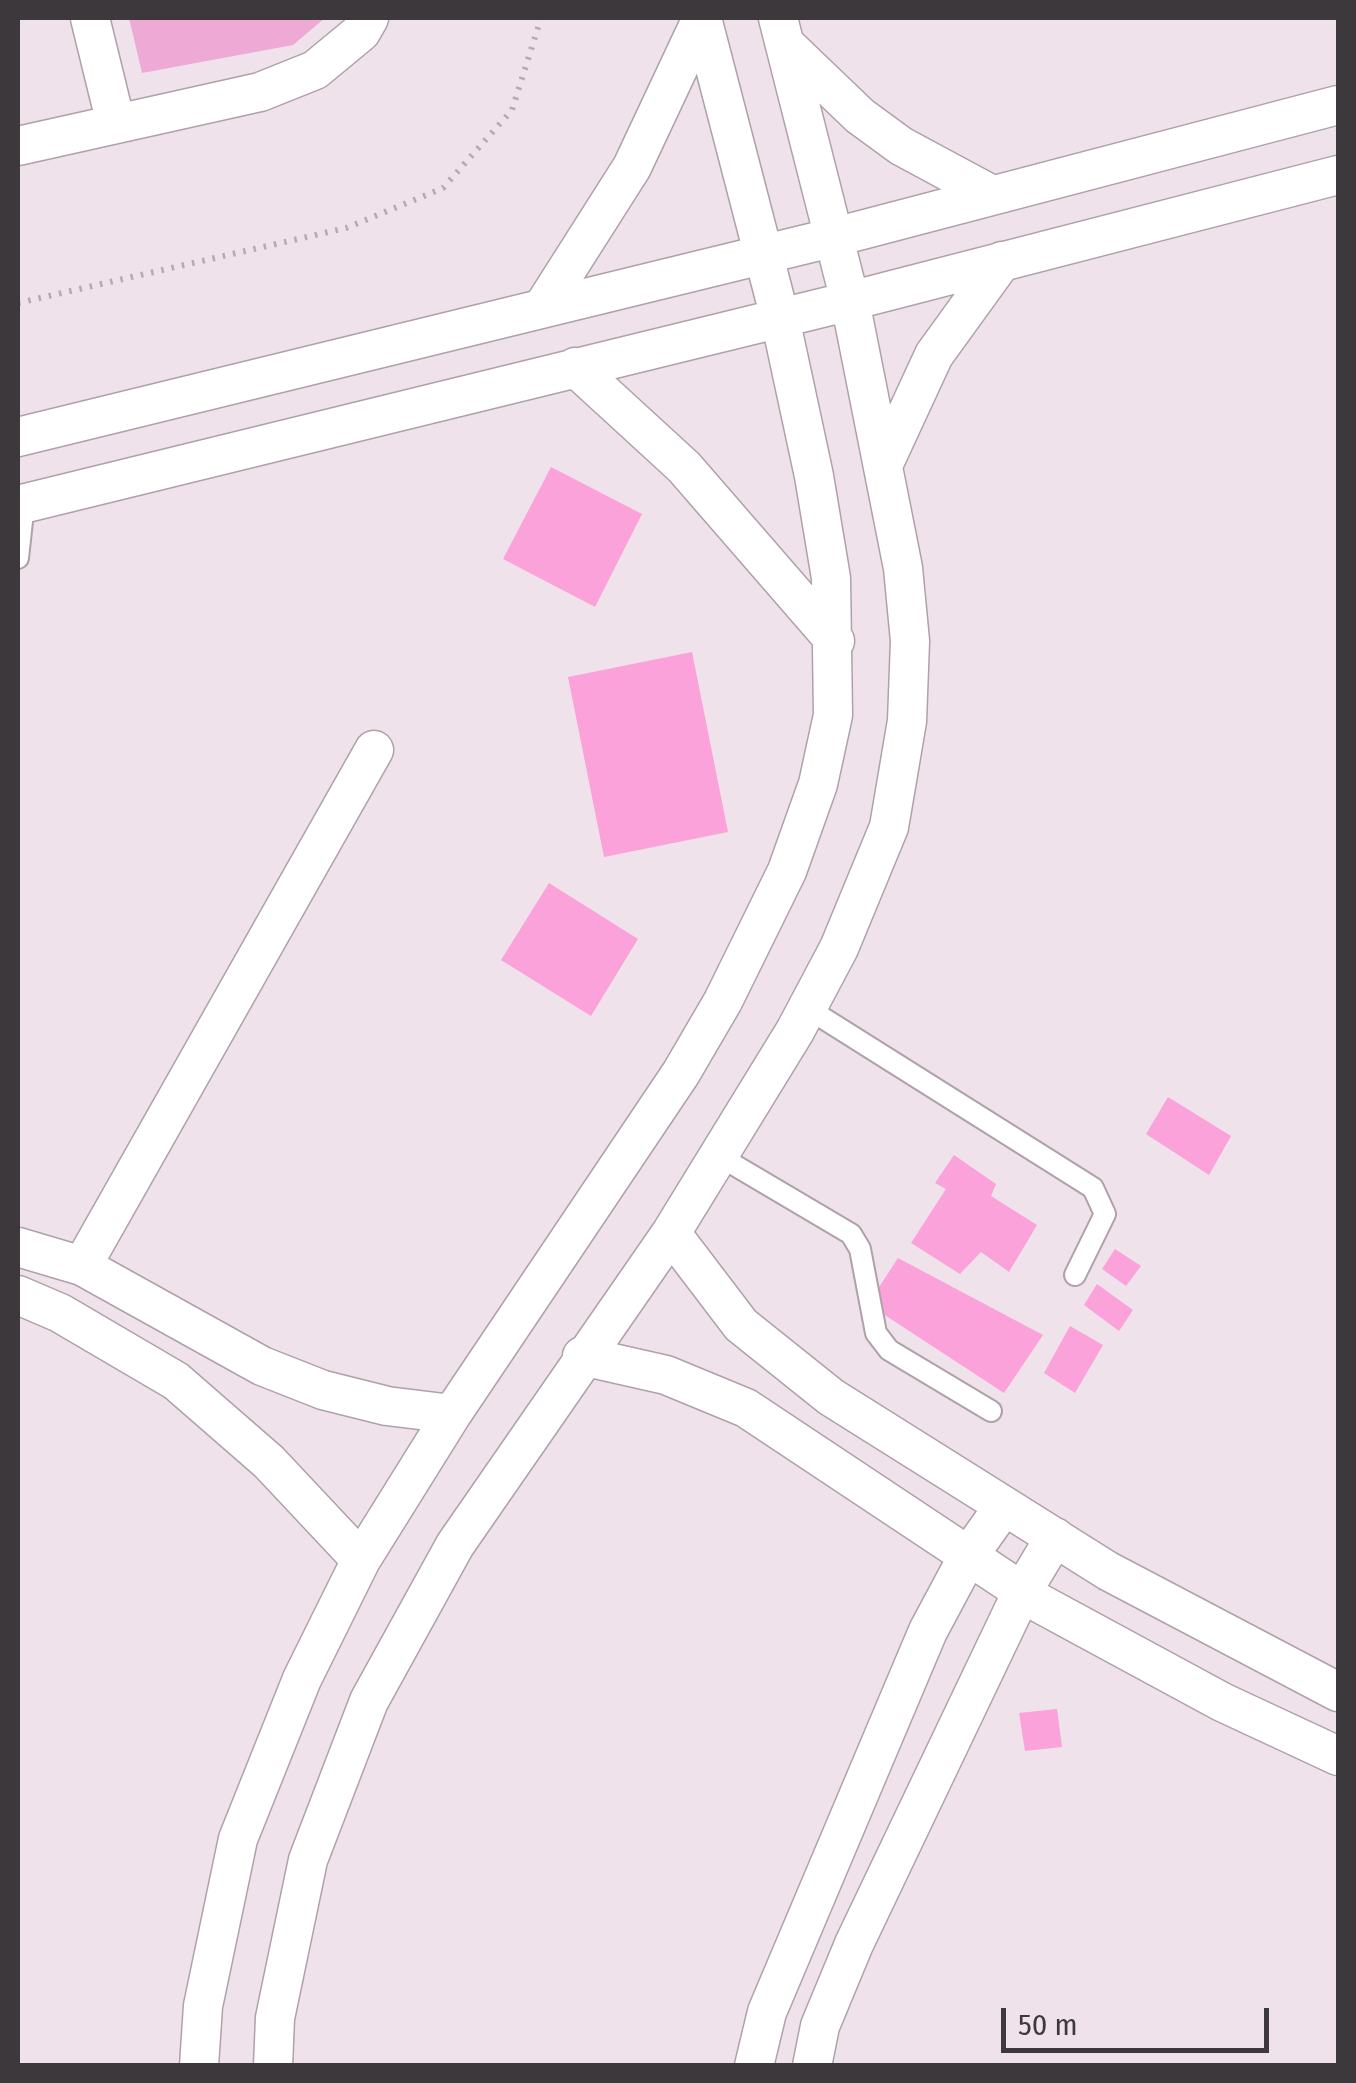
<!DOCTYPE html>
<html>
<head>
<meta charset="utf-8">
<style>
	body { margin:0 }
	#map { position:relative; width:1356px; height:2083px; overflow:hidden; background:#f0e2ea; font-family:"Fira Sans Condensed",sans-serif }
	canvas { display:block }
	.frame { position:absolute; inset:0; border:20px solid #3d383b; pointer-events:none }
	.scale { position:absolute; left:1001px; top:2008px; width:268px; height:45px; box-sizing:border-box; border:5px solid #3d383b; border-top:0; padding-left:12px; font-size:30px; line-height:35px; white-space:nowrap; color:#3d383b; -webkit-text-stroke:8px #f0e2ea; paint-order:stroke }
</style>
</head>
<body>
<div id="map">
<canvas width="1356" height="2083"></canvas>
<div class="frame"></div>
<div class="scale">50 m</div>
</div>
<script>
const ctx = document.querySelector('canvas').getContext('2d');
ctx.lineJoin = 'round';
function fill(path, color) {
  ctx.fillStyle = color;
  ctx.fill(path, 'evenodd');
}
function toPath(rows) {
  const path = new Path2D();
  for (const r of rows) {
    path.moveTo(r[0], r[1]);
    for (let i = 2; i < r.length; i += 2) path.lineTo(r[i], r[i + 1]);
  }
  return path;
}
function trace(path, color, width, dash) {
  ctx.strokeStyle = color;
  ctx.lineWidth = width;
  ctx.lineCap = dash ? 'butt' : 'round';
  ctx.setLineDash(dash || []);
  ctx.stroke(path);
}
const green = toPath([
	[129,18,325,18,293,45,142,73]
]);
const building = toPath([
	[551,467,642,514,595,607,503,559],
	[692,652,728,832,604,857,568,677],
	[549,883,638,939,591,1016,501,960],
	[1168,1097,1231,1136,1209,1175,1146,1134],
	[954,1155,996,1184,991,1196,1037,1225,1009,1272,981,1252,960,1274,911,1243,946,1189,935,1183],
	[1115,1249,1141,1266,1126,1286,1102,1269],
	[898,1258,1043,1335,1004,1393,868,1304],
	[1097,1284,1133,1310,1119,1331,1084,1305],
	[1070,1326,1103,1345,1075,1393,1044,1373],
	[1057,1709,1062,1747,1025,1751,1019,1713]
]);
const path = toPath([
	[18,303,346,228,443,188,512,110,541,18]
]);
const lane = toPath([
	[18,558,24,503],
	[807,1008,1093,1188,1105,1214,1075,1275],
	[719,1156,851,1234,860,1249,876,1333,889,1350,991,1411]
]);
const street = toPath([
	[90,18,116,124],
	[789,48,860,116,901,146,992,195],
	[18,146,260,92,315,70,361,32,369,18],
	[543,307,632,167,702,18],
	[575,367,684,467,835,641],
	[18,437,835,237,1338,105],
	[885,461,934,355,1002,261],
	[18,505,850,301,1338,175],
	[671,1233,741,1325,831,1397,1108,1571,1338,1692],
	[18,1247,82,1266,262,1366,323,1390,387,1406,452,1414],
	[82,1266,374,750],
	[18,1295,60,1313,176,1381,269,1462,361,1560],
	[582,1356,666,1375,746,1408,1041,1604,1222,1702,1338,1756],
	[199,2066,203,2006,238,1839,302,1679,361,1560,452,1414,681,1073,723,1001,787,871,818,784,833,715,831,578,814,476,780,318,702,18],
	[273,2066,275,2018,308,1860,369,1701,455,1545,671,1233,795,1031,839,948,889,827,907,721,910,641,903,568,850,301,778,18],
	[754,2066,767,2012,928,1631,967,1558,1004,1506],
	[812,2066,820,2026,854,1944,1022,1592,1055,1537]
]);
fill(green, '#eeaad4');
fill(building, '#fba2da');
trace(lane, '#aea1a9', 24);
trace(street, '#aea1a9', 41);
trace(path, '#b5aab1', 6, [2.5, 8]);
trace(lane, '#fff', 20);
trace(street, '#fff', 38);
</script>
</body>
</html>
